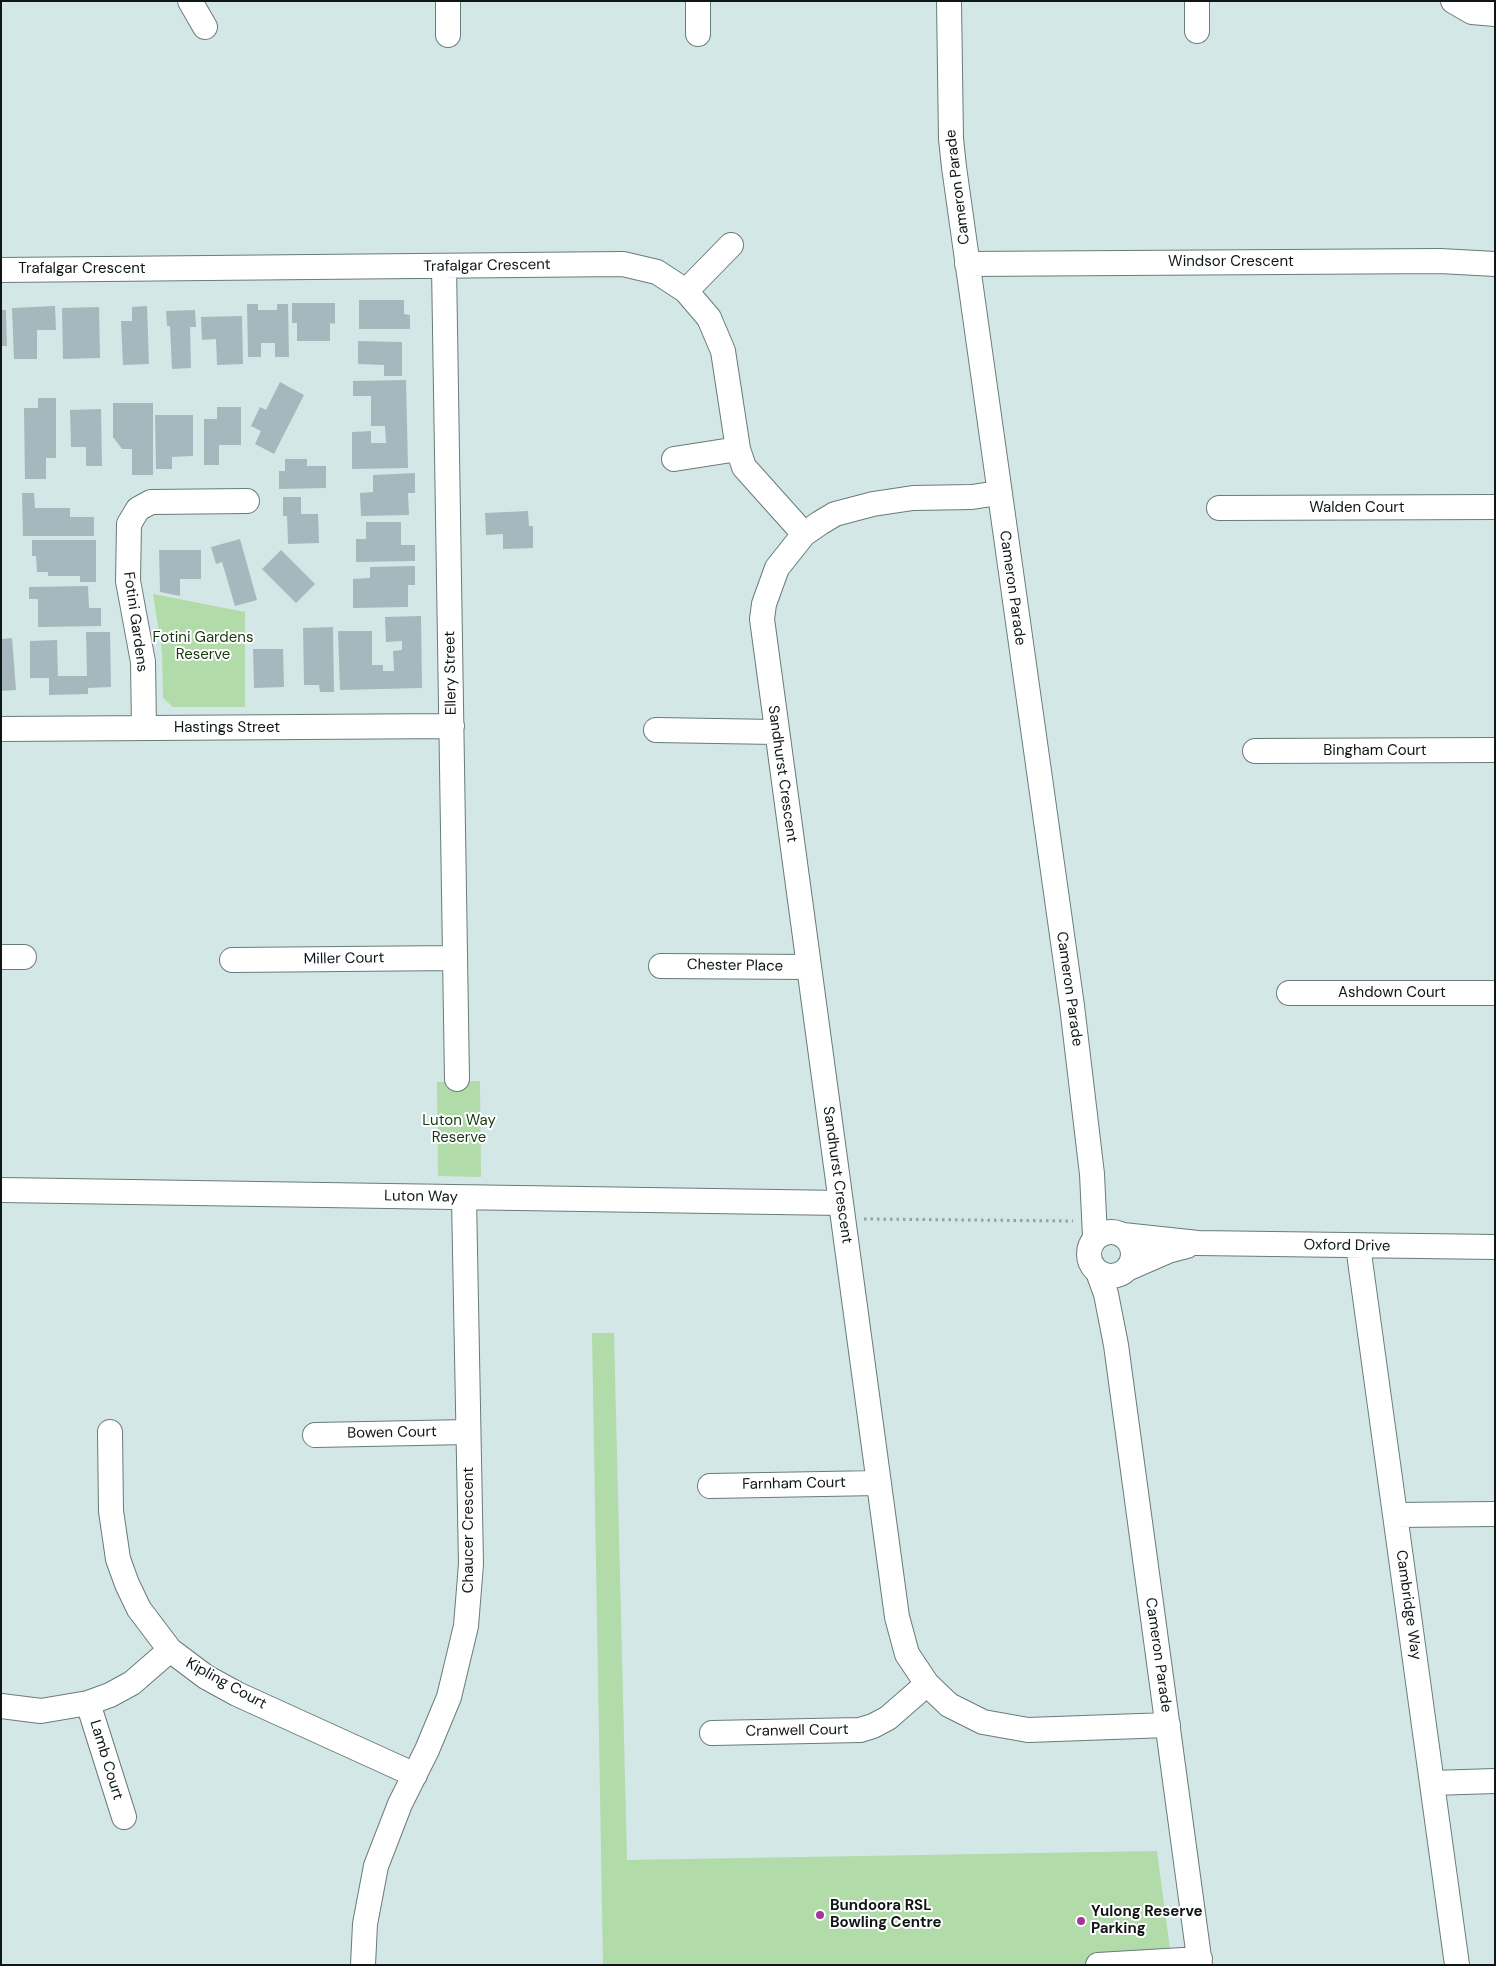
<!DOCTYPE html>
<html>
<head>
<meta charset="utf-8">
<style>
	body { margin:0 }
	#map { position:relative; width:1496px; height:1966px; overflow:hidden; background:#d4e7e7; font-family:"DM Sans",sans-serif }
	canvas { display:block }
	.frame { position:absolute; inset:0; border:2px solid #0f1616; pointer-events:none }
</style>
</head>
<body>
<div id="map">
<canvas width="1496" height="1966"></canvas>
<div class="frame"></div>
</div>
<script>
const ctx = document.querySelector('canvas').getContext('2d');
ctx.lineJoin = 'round';
function fill(path, color) {
  ctx.fillStyle = color;
  ctx.fill(path, 'evenodd');
}
function toPath(rows) {
  const path = new Path2D();
  for (const r of rows) {
    if (r.length === 3) {
      path.moveTo(r[0] + r[2], r[1]);
      path.arc(r[0], r[1], r[2], 0, 2 * Math.PI);
      continue;
    }
    path.moveTo(r[0], r[1]);
    for (let i = 2; i < r.length; i += 2) path.lineTo(r[i], r[i + 1]);
  }
  return path;
}
function trace(path, color, width, dash) {
  ctx.strokeStyle = color;
  ctx.lineWidth = width;
  ctx.lineCap = dash ? 'butt' : 'round';
  ctx.setLineDash(dash || []);
  ctx.stroke(path);
}
function drawText(font, color, halo, rows, align = 'center') {
  ctx.font = font + ' "DM Sans",sans-serif';
  ctx.lineWidth = 4;
  ctx.setLineDash([]);
  ctx.textBaseline = 'middle';
  ctx.strokeStyle = halo;
  ctx.fillStyle = color;
  for (const [text, x, y, turn = 0] of rows) {
    ctx.save();
    ctx.translate(x, y);
    ctx.rotate((+turn || 0) * Math.PI / 180);
    ctx.textAlign = isNaN(turn) ? turn : align;
    if (halo) ctx.strokeText(text, 0, 0);
    ctx.fillText(text, 0, 0);
    ctx.restore();
  }
}
const green = toPath([
	[153,594,245,612,245,707,173,707,163,698,162,652],
	[480,1081,481,1177,438,1176,437,1082],
	[592,1333,614,1333,627,1860,1157,1851,1172,1965,603,1965]
]);
const building = toPath([
	[359,300,404,300,404,314,410,315,410,329,359,329],
	[292,303,335,303,335,324,330,323,330,341,297,341,297,323,292,323],
	[247,304,258,304,258,310,277,310,277,304,288,304,289,357,275,357,275,343,261,343,261,357,248,357],
	[55,306,56,330,37,330,37,359,14,359,12,308],
	[147,306,149,364,123,365,121,321,132,321,132,307],
	[99,307,100,358,63,359,62,308],
	[1,310,6,310,7,346,1,346],
	[195,310,196,327,190,327,191,368,172,369,170,326,167,326,166,311],
	[242,316,243,364,217,365,216,339,202,340,201,317],
	[358,341,402,342,402,376,384,376,384,365,358,364],
	[406,380,408,468,352,469,352,432,371,431,371,443,386,443,385,426,371,426,371,396,353,396,353,381],
	[280,382,304,395,274,454,255,444,261,431,251,426,260,407,266,410],
	[38,398,56,398,56,458,46,458,46,479,25,479,24,408,38,408],
	[113,403,153,403,153,475,132,475,132,449,122,449,113,437],
	[217,407,241,407,241,445,219,445,219,465,204,465,204,419,217,419],
	[101,409,102,466,86,466,86,447,71,447,70,410],
	[155,415,193,415,193,456,172,457,172,469,156,469],
	[285,459,307,459,307,466,326,466,326,488,279,489,279,471,285,471],
	[415,473,415,493,408,493,409,515,361,516,360,493,373,492,373,475],
	[22,493,34,493,35,508,70,508,70,517,94,517,94,536,23,536],
	[283,497,301,497,301,514,318,514,319,543,288,544,287,516,283,516],
	[528,511,529,526,533,526,533,548,503,549,503,534,486,535,485,513],
	[366,522,401,522,401,545,415,545,415,561,356,562,356,539,366,539],
	[240,539,257,600,235,606,222,562,216,564,211,547],
	[32,540,96,540,96,582,80,582,80,576,48,576,48,572,37,572,36,556,32,556],
	[159,550,201,550,201,579,180,579,180,596,160,592],
	[281,550,315,584,296,603,262,569],
	[415,566,415,585,408,585,408,607,353,608,353,579,370,578,370,567],
	[88,586,89,608,101,608,101,626,38,627,38,599,29,599,29,587],
	[421,616,422,688,340,690,338,631,372,631,372,665,383,665,383,671,394,671,393,651,402,650,402,641,386,642,385,617],
	[333,627,334,692,320,692,319,685,304,685,303,628],
	[86,632,110,632,111,687,88,688,88,694,49,695,49,678,30,678,30,641,57,640,58,676,87,676],
	[12,638,16,690,1,691,1,639],
	[253,649,283,649,284,687,254,688]
]);
const path = toPath([
	[864,1219,1073,1221]
]);
const minor = toPath([
	[190,1,205,27],
	[448,1,448,35],
	[698,1,698,34],
	[949,1,951,139,954,167,1072,1006,1092,1174,1095,1237],
	[1197,1,1197,31],
	[1453,1,1472,12,1495,14],
	[967,264,1440,261,1495,264],
	[444,266,457,1079],
	[1,270,623,264,657,272,686,291,709,318,723,351,738,449,744,467,804,534],
	[686,291,731,245],
	[674,459,738,449],
	[998,493,972,497,913,498,873,504,835,514,820,523,804,534,777,568,764,604,762,619,897,1617,907,1654,927,1684,949,1705,983,1722,1028,1730,1168,1725],
	[1219,508,1495,507],
	[144,728,143,662,128,581,129,524,138,509,151,502,247,501],
	[1,729,452,726],
	[656,730,776,732],
	[1255,751,1495,750],
	[1,957,24,957],
	[232,960,455,958],
	[661,966,808,967],
	[1289,993,1495,993],
	[1,1190,841,1203],
	[1111,1254,22],
	[1123,1235,1198,1243,1495,1247],
	[1358,1246,1457,1965],
	[1129,1268,1168,1251,1187,1246],
	[1098,1272,1106,1294,1116,1345,1200,1965],
	[110,1432,111,1511,118,1559,127,1584,139,1609,170,1650,206,1677,237,1694,415,1775],
	[315,1435,468,1432],
	[710,1486,879,1483],
	[1395,1515,1495,1514],
	[88,1703,124,1817],
	[1,1706,41,1711,88,1703,110,1695,132,1683,170,1650],
	[712,1733,860,1730,873,1726,888,1718,927,1684],
	[1432,1783,1495,1781],
	[363,1965,365,1924,376,1866,400,1804,427,1750,449,1697,466,1626,471,1564,464,1198],
	[1098,1965,1200,1959]
]);
const markers = [
	[820,1915,5,"#a33696"],
	[1081,1921,5,"#a33696"]
];
const streetNames = [
	["Cameron Parade",958,187,-97],
	["Windsor Crescent",1231,262],
	["Trafalgar Crescent",487,266,-1],
	["Trafalgar Crescent",82,269],
	["Walden Court",1357,508],
	["Cameron Parade",1012,588,82],
	["Fotini Gardens",135,622,82],
	["Ellery Street",451,673,-91],
	["Hastings Street",227,728],
	["Bingham Court",1375,751],
	["Sandhurst Crescent",782,774,82],
	["Miller Court",344,959,-1],
	["Chester Place",735,966,1],
	["Cameron Parade",1069,989,82],
	["Ashdown Court",1392,993],
	["Sandhurst Crescent",837,1175,82],
	["Luton Way",421,1197,1],
	["Oxford Drive",1347,1246,1],
	["Bowen Court",392,1433,-1],
	["Farnham Court",794,1484,-1],
	["Chaucer Crescent",469,1530,-90],
	["Cambridge Way",1408,1605,82],
	["Cameron Parade",1158,1655,82],
	["Kipling Court",226,1684,29],
	["Cranwell Court",797,1731,-1],
	["Lamb Court",106,1760,73]
];
const parkNames = [
	["Fotini Gardens",203,638],
	["Reserve",203,655],
	["Luton Way",459,1121],
	["Reserve",459,1138]
];
const poiNames = [
	["Bundoora RSL",830,1906],
	["Bowling Centre",830,1923],
	["Yulong Reserve",1091,1912],
	["Parking",1091,1929]
];
fill(green, '#b1dba9');
fill(building, '#a7b7be');
trace(minor, '#697b7a', 26);
trace(path, '#93a3a3', 3, [2.5, 4]);
trace(minor, '#fff', 24);
for (const [x, y, r, color] of markers) {
  const dot = new Path2D();
  dot.arc(x, y, r, 0, 2 * Math.PI);
  ctx.fillStyle = color;
  ctx.fill(dot);
  trace(dot, '#fff', 2);
}
drawText('15px', '#0f1616', '#fff', streetNames);
drawText('15px', '#163a0f', '#fff', parkNames);
drawText('bold 15px', '#0f1616', '#fff', poiNames, 'left');
</script>
</body>
</html>
